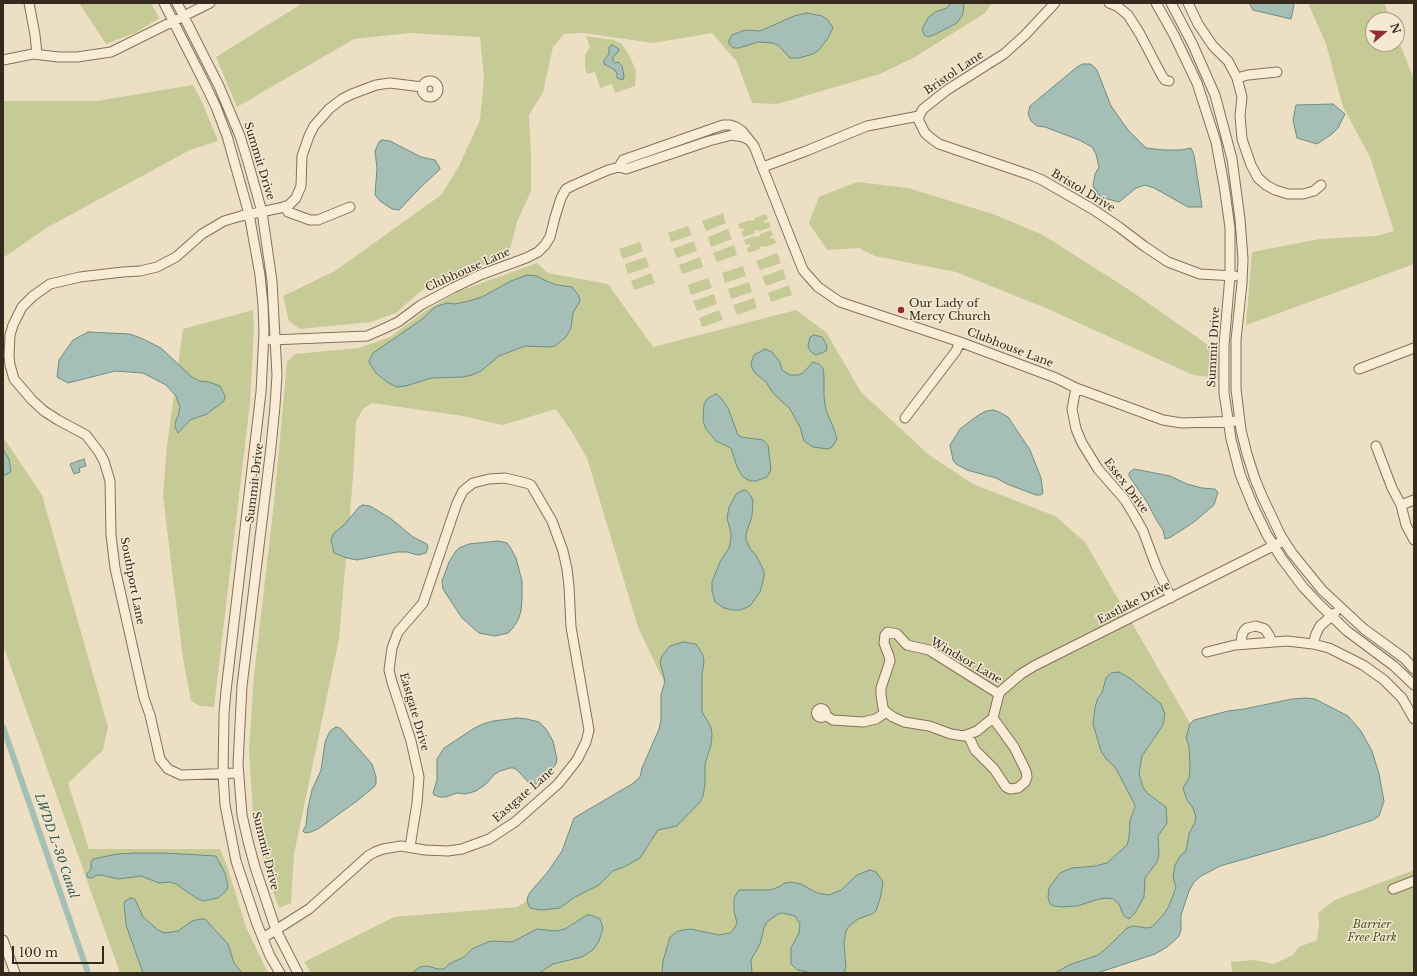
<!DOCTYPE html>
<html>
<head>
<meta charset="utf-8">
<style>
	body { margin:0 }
	#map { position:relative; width:1417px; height:976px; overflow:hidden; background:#eddfc3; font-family:"Libre Baskerville",serif }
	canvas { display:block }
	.frame { position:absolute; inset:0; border:4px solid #36291e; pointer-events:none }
	.north { position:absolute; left:1365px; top:12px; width:40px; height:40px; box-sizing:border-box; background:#f4e9d2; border:1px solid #a89c8a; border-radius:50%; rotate:71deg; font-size:11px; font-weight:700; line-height:16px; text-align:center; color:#36291e }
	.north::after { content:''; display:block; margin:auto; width:14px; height:18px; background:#932c31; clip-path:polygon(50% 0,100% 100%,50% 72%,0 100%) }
	.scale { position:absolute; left:12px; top:946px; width:92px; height:18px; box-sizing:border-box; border:2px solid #36291e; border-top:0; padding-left:5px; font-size:12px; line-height:14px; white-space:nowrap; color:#36291e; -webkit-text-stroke:3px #f4e9d2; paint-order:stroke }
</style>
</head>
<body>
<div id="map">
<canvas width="1417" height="976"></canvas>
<div class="frame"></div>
<div class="north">N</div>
<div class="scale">100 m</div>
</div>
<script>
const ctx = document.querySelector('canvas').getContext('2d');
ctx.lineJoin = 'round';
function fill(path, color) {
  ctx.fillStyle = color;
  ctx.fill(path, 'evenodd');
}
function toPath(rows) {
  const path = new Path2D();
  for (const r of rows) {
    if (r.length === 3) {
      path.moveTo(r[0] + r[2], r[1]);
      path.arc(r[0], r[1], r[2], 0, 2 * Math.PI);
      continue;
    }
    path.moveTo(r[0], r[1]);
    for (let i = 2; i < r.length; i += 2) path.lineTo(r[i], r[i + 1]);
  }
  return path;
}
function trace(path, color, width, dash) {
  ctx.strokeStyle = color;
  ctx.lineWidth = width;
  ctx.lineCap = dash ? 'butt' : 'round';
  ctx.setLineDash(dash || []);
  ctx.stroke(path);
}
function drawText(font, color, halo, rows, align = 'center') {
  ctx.font = font + ' "Libre Baskerville",serif';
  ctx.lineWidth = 3;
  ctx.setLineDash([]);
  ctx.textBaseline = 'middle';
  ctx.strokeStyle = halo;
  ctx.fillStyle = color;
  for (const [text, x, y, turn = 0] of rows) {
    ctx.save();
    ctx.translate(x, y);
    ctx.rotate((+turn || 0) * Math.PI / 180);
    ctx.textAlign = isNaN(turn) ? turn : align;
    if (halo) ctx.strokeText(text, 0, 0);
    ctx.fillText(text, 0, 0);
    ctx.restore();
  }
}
const green = toPath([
	[79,3,151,3,159,18,137,32,106,44],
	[303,3,992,3,985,13,915,57,880,74,777,104,752,103,737,62,712,33,653,43,583,33,564,34,553,47,543,92,529,115,531,154,531,191,517,222,509,253,464,274,423,289,396,313,371,322,300,329,289,321,283,296,335,271,441,195,459,166,480,120,484,78,480,37,410,33,354,39,237,107,216,57],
	[1308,3,1384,3,1391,20,1373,20,1373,44,1397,44,1397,36,1414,80,1414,264,1246,325,1252,252,1320,239,1377,236,1394,231,1370,157,1343,107,1326,44],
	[586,36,614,40,622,44,630,57,636,71,635,86,615,93,612,84,600,88,595,72,587,74,585,68,585,55,590,47],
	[193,85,202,102,218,141,190,150,48,227,3,258,3,101,97,101],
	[857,182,908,188,993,214,1043,235,1131,291,1218,352,1218,378,1193,375,1048,309,956,272,875,256,859,248,827,250,809,223,819,197],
	[723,213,726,223,706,231,702,221],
	[766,214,768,219,764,221,765,223,769,222,771,227,759,231,758,230,754,231,755,233,743,237,741,232,744,230,743,228,740,229,738,224,750,220,751,221,755,220,754,218],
	[688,226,692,235,671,242,668,233],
	[728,229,732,239,711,247,708,237],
	[771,230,773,235,770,237,771,239,774,238,776,243,764,247,764,246,760,247,760,249,748,253,747,248,750,246,749,244,746,245,744,240,755,236,756,237,760,236,760,234],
	[694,241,697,251,677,258,673,249],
	[640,242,643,251,623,259,619,249],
	[734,245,737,255,717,262,713,253],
	[777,253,781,263,760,270,756,261],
	[646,257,649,267,628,274,625,264],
	[700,257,703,267,682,274,679,265],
	[537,263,548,273,608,284,653,347,796,310,826,332,861,392,929,455,973,484,1055,516,1085,542,1205,749,1210,794,1163,928,1065,973,311,973,304,962,394,917,517,907,639,835,673,701,638,627,587,458,572,432,556,409,502,425,463,416,372,403,363,409,356,421,353,478,339,639,294,854,291,903,279,908,263,864,253,813,249,750,254,675,274,503,287,362,295,354,359,348,390,337,425,311,460,291],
	[743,266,746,276,725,283,722,273],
	[783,269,786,279,766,286,762,277],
	[651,273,655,283,634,290,631,281],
	[708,278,712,288,691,295,688,285],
	[749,282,752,292,731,299,728,289],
	[789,285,792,295,771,302,768,293],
	[714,294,717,304,697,311,693,301],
	[754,298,757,308,737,315,733,305],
	[253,310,254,330,250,403,214,707,200,706,191,701,183,658,172,571,163,495,167,446,183,329],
	[719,310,723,320,702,327,699,318],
	[3,437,42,495,108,727,103,750,68,783,89,849,220,849,227,866,246,927,268,973,120,973,3,645],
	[1414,870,1414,973,1232,973,1231,962,1254,960,1274,964,1293,955,1299,947,1317,940,1319,923,1318,913,1335,900]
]);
const water = toPath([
	[949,3,963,3,964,7,962,16,957,23,936,34,928,37,924,35,922,29,928,18,935,12,947,8,949,6,949,3],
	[1249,3,1291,3,1294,5,1291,19,1253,10,1249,3],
	[806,13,822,16,828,20,833,28,828,38,819,50,813,54,799,58,790,58,779,46,773,43,758,42,739,48,733,48,729,44,729,40,732,35,745,30,760,31,794,16,806,13],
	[612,45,619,49,618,52,613,57,613,61,615,63,618,62,622,66,624,76,623,80,617,78,617,74,615,70,604,64,604,60,609,54,609,47,612,45],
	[1083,64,1091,64,1097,70,1111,106,1128,130,1146,148,1164,150,1181,150,1191,148,1194,155,1202,207,1188,207,1154,188,1145,185,1136,188,1119,202,1100,197,1093,186,1095,174,1099,167,1096,154,1092,147,1079,140,1045,127,1037,126,1031,121,1028,114,1030,106,1077,67,1083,64],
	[1333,104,1345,114,1338,128,1332,134,1317,144,1297,138,1293,120,1296,105,1333,104],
	[382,140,390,141,421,157,435,160,440,168,440,169,418,190,399,210,392,209,380,201,375,195,377,168,375,151,379,142,382,140],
	[527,275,537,276,546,281,557,285,572,287,579,296,580,301,573,313,571,328,566,337,555,346,549,347,525,346,499,356,481,371,472,375,463,377,431,378,406,386,397,387,387,382,376,373,370,364,369,361,373,353,421,320,435,307,447,303,455,304,469,301,482,297,511,281,527,275],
	[88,332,130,334,143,339,161,348,192,377,199,381,209,382,220,386,225,396,224,401,207,414,190,420,178,433,175,427,176,420,178,416,180,407,176,396,166,385,143,373,115,371,68,383,57,377,59,360,73,340,88,332],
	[814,335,822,337,826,344,827,347,826,351,816,355,810,351,808,346,810,337,814,335],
	[765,349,772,352,780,362,782,370,790,375,798,375,803,373,813,362,819,364,823,368,824,376,824,397,826,410,834,429,837,439,832,447,828,449,813,447,804,441,800,427,790,409,773,393,766,382,754,372,751,366,752,360,754,355,765,349],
	[716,394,721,398,728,408,738,435,741,437,763,440,768,445,771,470,767,477,756,481,750,481,743,477,737,467,731,448,716,441,706,429,703,421,704,404,707,399,716,394],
	[993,410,999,412,1008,417,1030,450,1041,478,1043,493,1041,495,1036,495,1007,484,996,478,967,470,956,464,953,460,950,445,960,429,977,416,986,411,993,410],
	[3,449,9,459,11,472,3,476,3,449],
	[84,459,86,466,79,468,80,472,74,474,70,464,84,459],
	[1134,469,1170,476,1187,484,1202,488,1215,489,1218,492,1214,505,1194,522,1171,537,1165,539,1163,530,1157,521,1147,502,1129,476,1129,473,1134,469],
	[744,490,747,491,751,496,753,501,752,516,746,534,746,540,751,550,756,555,764,571,764,577,760,592,750,606,740,610,732,610,724,608,715,602,712,591,712,582,720,562,729,548,731,539,731,533,727,518,729,507,737,493,744,490],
	[363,505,370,506,390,518,413,537,427,544,428,547,426,553,418,555,407,552,397,552,357,560,347,558,334,553,331,540,334,533,344,525,359,507,363,505],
	[498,541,507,543,510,547,516,558,522,581,522,599,521,611,518,620,513,628,508,633,495,636,479,633,462,618,443,589,442,581,449,562,456,551,459,548,469,544,498,541],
	[683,642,696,644,703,655,704,661,702,675,702,712,711,727,712,735,711,745,705,764,705,784,703,796,700,802,677,826,658,830,640,858,624,867,613,871,599,885,575,897,560,908,541,910,530,908,527,901,528,896,531,891,547,873,562,851,574,818,632,784,640,777,642,768,659,729,661,720,661,695,665,681,660,662,662,656,670,646,683,642],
	[1119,672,1131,679,1161,704,1165,714,1163,725,1142,756,1139,774,1143,787,1147,793,1166,807,1167,823,1158,836,1159,854,1157,862,1145,878,1144,897,1135,913,1129,919,1124,916,1119,904,1113,899,1107,898,1099,899,1077,906,1061,907,1054,906,1050,904,1048,897,1049,888,1060,873,1072,868,1095,866,1107,863,1127,845,1129,838,1130,821,1135,807,1134,803,1115,767,1107,760,1101,751,1093,724,1095,707,1098,698,1102,693,1106,678,1111,673,1119,672],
	[1306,698,1315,699,1348,716,1361,731,1372,751,1379,774,1384,801,1379,816,1373,820,1321,837,1220,866,1201,876,1194,882,1189,891,1181,915,1181,930,1179,936,1174,941,1167,947,1155,954,1097,973,1055,973,1069,965,1098,955,1108,947,1127,928,1133,926,1147,928,1152,927,1164,914,1169,906,1176,887,1173,877,1175,865,1181,855,1186,851,1189,834,1195,822,1196,817,1193,808,1187,800,1183,788,1189,778,1190,768,1189,746,1186,738,1190,724,1194,720,1228,711,1244,709,1292,699,1306,698],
	[517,718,527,719,539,722,546,729,553,741,557,759,556,764,543,780,536,784,530,784,518,771,514,768,510,768,500,771,495,774,486,784,476,791,465,794,457,793,446,797,440,797,434,795,433,793,437,780,437,759,444,748,473,729,483,724,493,721,517,718],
	[336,727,340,728,343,731,372,764,376,777,376,784,374,787,357,801,318,829,311,832,305,833,303,831,306,825,308,808,312,790,321,770,325,742,330,731,336,727],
	[136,853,165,853,216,856,225,873,228,886,227,889,225,892,218,898,203,901,196,898,176,884,170,882,159,883,141,876,118,879,101,875,97,875,92,878,87,877,87,874,91,869,91,862,93,859,117,854,136,853],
	[870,870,876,872,882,880,883,883,880,899,876,911,872,914,858,919,849,926,846,931,844,943,846,967,844,973,812,973,798,970,793,966,791,964,791,948,799,933,800,924,795,916,783,913,778,914,767,922,764,928,760,944,751,960,752,973,662,973,663,961,668,944,670,937,678,931,691,929,719,935,730,933,734,929,737,923,734,911,734,898,739,890,770,890,779,887,785,883,791,882,801,884,817,893,829,895,841,890,857,875,870,870],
	[131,898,135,899,143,917,158,930,165,933,178,931,192,921,200,919,205,919,228,944,234,963,242,973,143,973,126,925,124,904,125,901,131,898],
	[587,915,591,915,600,919,603,928,599,941,593,950,582,957,553,964,539,973,412,973,420,967,427,966,438,969,444,969,449,964,464,957,472,949,488,942,493,941,512,942,537,929,556,931,565,929,587,915]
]);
const canal = toPath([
	[3,727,88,973]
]);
const minor = toPath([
	[29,3,35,35,37,54],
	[164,3,205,84,216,107,227,136,249,214,260,275,263,305,264,332,261,392,226,691,224,714,223,774,225,805,236,861,257,924,270,956,280,973],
	[177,3,219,86,240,136,248,162,262,212,272,281,277,375,275,406,271,447,242,686,238,764,242,815,248,841,255,867,276,930,298,973],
	[1055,3,1025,35,1004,54,947,90,923,109,919,116,919,121,925,133,932,139,939,144,1030,175,1042,180,1094,210,1119,227,1144,246,1168,262,1200,274,1235,276],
	[1109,3,1117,6,1128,15,1140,34,1162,76,1165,80,1169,81],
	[1156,3,1174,35,1197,83,1216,142,1224,185,1230,228,1230,276,1224,345,1224,393,1231,439,1240,474,1253,506,1267,535,1282,559,1303,587,1319,604,1347,631,1394,666,1414,685],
	[1171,3,1192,43,1215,95,1232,159,1240,219,1243,259,1242,283,1236,340,1236,389,1241,430,1247,454,1255,479,1262,496,1281,536,1292,553,1322,590,1364,629,1404,658,1414,669],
	[1188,3,1198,24,1213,46,1228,61,1237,78,1242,97,1240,116,1242,139,1251,165,1258,178,1266,185,1275,190,1288,194,1303,194,1314,191,1321,185],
	[3,60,33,54,59,57,77,57,111,52,210,3],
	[1237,78,1248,75,1277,72],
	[430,89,8],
	[619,167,623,160,723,125,730,125,736,127,742,131,754,146,797,255,803,270,818,287,840,302,960,342,1056,378,1076,388,1163,420,1182,423,1240,421],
	[763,167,806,151,867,126,919,116],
	[285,207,288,212,310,220,318,220,350,207],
	[271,340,367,336,383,329,398,322,421,305,453,288,480,275,526,258,538,252,545,245,550,237,555,217,561,198,566,189,574,185,608,170,619,167,626,169,709,141,732,135,743,137,749,140],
	[1359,369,1414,348],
	[1076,388,1072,409,1076,429,1082,443,1098,469,1125,500,1134,515,1143,531,1156,566,1171,598],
	[905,418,956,351,960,342],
	[1376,446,1392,488,1401,505,1406,525,1414,540],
	[1401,505,1414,500],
	[1241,644,1242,635,1244,631,1247,628,1256,626,1265,629,1270,637,1271,641],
	[1313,644,1316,634,1320,626,1335,613],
	[1207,652,1235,645,1287,641,1313,644,1329,648,1363,665,1384,680,1402,698,1414,719],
	[999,694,929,650,907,645,897,634,888,632,885,635,884,643,889,656,890,661,881,688,881,695,883,708,886,712,893,717,904,722,929,726,951,734,964,736,977,731,993,718,999,694,1001,691,1021,674,1034,666,1279,543],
	[821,713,4.5],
	[825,715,833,720,863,722,876,719,886,712],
	[968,735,975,750,994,769,1006,787,1010,789,1018,788,1025,782,1027,777,1026,771,1014,747,993,718],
	[238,773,181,775,168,769,160,759,150,715,144,698,115,568,111,535,110,481,104,461,99,452,86,435,58,420,44,411,32,400,14,379,10,365,9,356,10,335,13,325,22,307,33,296,50,284,80,277,123,272,140,271,157,267,176,257,202,234,224,221,241,216,280,208,289,205,296,198,301,186,302,156,309,136,314,126,329,109,342,99,352,94,376,85,390,83,422,87],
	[1393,889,1414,881],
	[263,938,309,909,368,856,375,852,383,849,401,846,425,850,448,851,462,849,489,839,515,822,558,784,577,760,586,742,589,730,571,627,569,586,567,569,563,551,552,521,534,490,531,485,526,483,505,478,489,479,473,483,463,491,457,503,423,603,398,632,392,648,389,670,392,682,411,741,419,777,417,803,410,847],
	[3,940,15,973]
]);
const markers = [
	[901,310,4,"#932c31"]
];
const streetNames = [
	["Bristol Lane",954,73,-34],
	["Summit Drive",259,161,73],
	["Bristol Drive",1083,191,31],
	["Clubhouse Lane",468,270,-24],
	["Summit Drive",1214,347,-87],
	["Clubhouse Lane",1010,348,21],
	["Summit Drive",255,483,-83],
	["Essex Drive",1126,486,53],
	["Southport Lane",132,581,79],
	["Eastlake Drive",1134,603,-27],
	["Windsor Lane",966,661,30],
	["Eastgate Drive",414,712,74],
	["Eastgate Lane",524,795,-41],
	["Summit Drive",265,851,76]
];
const poiNames = [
	["Our Lady of",909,304],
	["Mercy Church",909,317]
];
const parkNames = [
	["Barrier",1372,925],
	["Free Park",1372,938]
];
const waterNames = [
	["LWDD L-30 Canal",56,846,71]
];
fill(green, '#c6ca97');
fill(water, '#a5bfb7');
trace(water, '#6c8d84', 1);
trace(canal, '#a5bfb7', 6);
trace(minor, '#86705a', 11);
trace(minor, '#f8ecd6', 9);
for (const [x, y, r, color] of markers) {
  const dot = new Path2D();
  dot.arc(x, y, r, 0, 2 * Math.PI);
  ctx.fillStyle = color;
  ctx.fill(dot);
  trace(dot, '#f4e9d2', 1.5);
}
drawText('11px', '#36291e', '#f4e9d2', streetNames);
drawText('11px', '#36291e', '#f4e9d2', poiNames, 'left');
drawText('italic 11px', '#495225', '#f4e9d2', parkNames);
drawText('italic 12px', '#2e5652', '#f4e9d2', waterNames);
</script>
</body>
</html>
